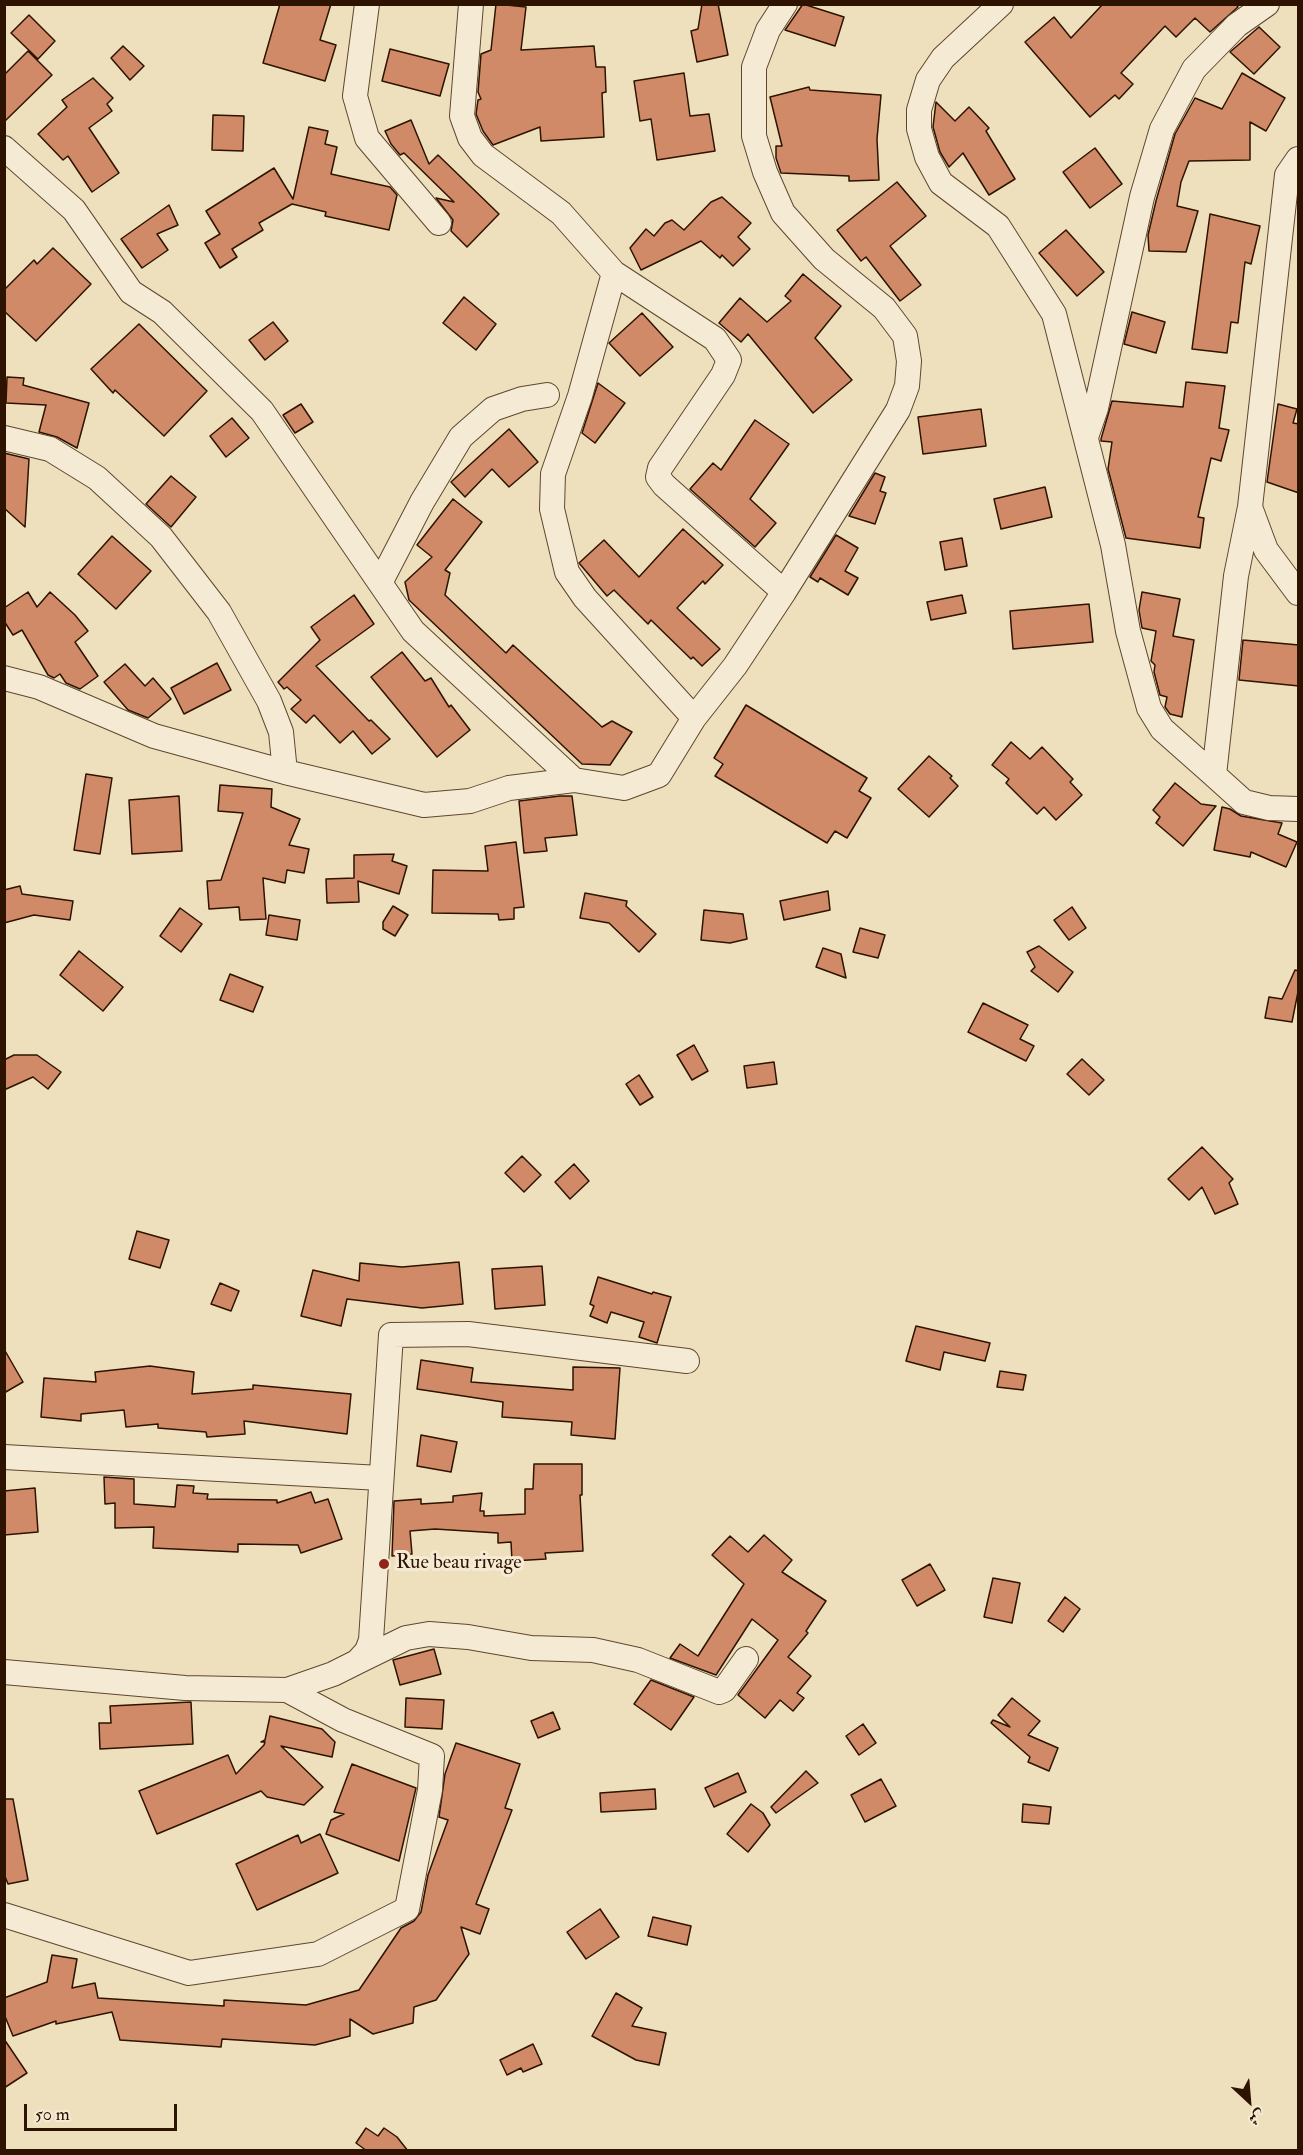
<!DOCTYPE html>
<html>
<head>
<meta charset="utf-8">
<style>
	body { margin:0 }
	#map { position:relative; width:1303px; height:2155px; overflow:hidden; background:#efe0bd; font-family:"IM FELL Double Pica",Amiri,serif }
	canvas { display:block }
	.frame { position:absolute; inset:0; border:6px solid #2d1300; pointer-events:none }
	.north { position:absolute; left:1219px; top:2071px; width:60px; height:60px; -webkit-text-stroke:4px #f5ebd4; paint-order:stroke; rotate:154deg; font-size:16px; font-weight:700; line-height:24px; text-align:center; color:#2d1300 }
	.north::after { content:''; display:block; margin:auto; width:21px; height:27px; background:#2d1300; clip-path:polygon(50% 0,100% 100%,50% 72%,0 100%) }
	.scale { position:absolute; left:24px; top:2104px; width:153px; height:27px; box-sizing:border-box; border:3px solid #2d1300; border-top:0; padding-left:8px; font-size:18px; line-height:21px; white-space:nowrap; color:#2d1300; -webkit-text-stroke:4px #f5ebd4; paint-order:stroke }
</style>
</head>
<body>
<div id="map">
<canvas width="1303" height="2155"></canvas>
<div class="frame"></div>
<div class="north">ش</div>
<div class="scale">50 m</div>
</div>
<script>
const ctx = document.querySelector('canvas').getContext('2d');
ctx.lineJoin = 'round';
function fill(path, color) {
  ctx.fillStyle = color;
  ctx.fill(path, 'evenodd');
}
function toPath(rows) {
  const path = new Path2D();
  for (const r of rows) {
    path.moveTo(r[0], r[1]);
    for (let i = 2; i < r.length; i += 2) path.lineTo(r[i], r[i + 1]);
  }
  return path;
}
function trace(path, color, width, dash) {
  ctx.strokeStyle = color;
  ctx.lineWidth = width;
  ctx.lineCap = dash ? 'butt' : 'round';
  ctx.setLineDash(dash || []);
  ctx.stroke(path);
}
function drawText(font, color, halo, rows, align = 'center') {
  ctx.font = font + ' "IM FELL Double Pica",serif';
  ctx.lineWidth = 6;
  ctx.setLineDash([]);
  ctx.textBaseline = 'middle';
  ctx.strokeStyle = halo;
  ctx.fillStyle = color;
  for (const [text, x, y, turn = 0] of rows) {
    ctx.save();
    ctx.translate(x, y);
    ctx.rotate((+turn || 0) * Math.PI / 180);
    ctx.textAlign = isNaN(turn) ? turn : align;
    if (halo) ctx.strokeText(text, 0, 0);
    ctx.fillText(text, 0, 0);
    ctx.restore();
  }
}
const building = toPath([
	[280,4,331,4,320,40,336,45,325,81,263,63,280,4],
	[496,4,526,7,521,50,594,46,596,67,605,67,606,92,602,93,604,137,541,141,540,127,493,145,483,131,476,114,478,100,481,99,478,92,481,54,491,50,496,4],
	[702,4,718,4,728,55,697,62,691,31,698,29,702,4],
	[803,4,844,17,835,46,785,30,803,4],
	[1103,4,1236,4,1238,7,1210,32,1195,18,1176,37,1165,26,1121,73,1133,84,1119,99,1115,95,1090,117,1025,42,1054,17,1071,38,1103,4],
	[29,15,55,41,38,59,11,33,29,15],
	[1259,27,1280,47,1254,74,1230,52,1259,27],
	[123,46,144,66,130,80,111,58,123,46],
	[390,49,449,64,440,96,382,81,390,49],
	[28,51,52,75,4,122,4,75,28,51],
	[684,73,690,116,709,114,715,151,657,160,651,119,640,121,634,81,684,73],
	[1242,73,1285,98,1266,131,1250,122,1250,160,1189,161,1181,182,1177,206,1198,211,1186,252,1149,251,1148,235,1156,201,1175,134,1195,98,1222,109,1242,73],
	[93,78,113,98,107,104,112,111,89,128,119,173,92,192,68,156,63,160,38,134,67,107,62,100,93,78],
	[809,87,810,90,881,95,877,139,879,180,849,181,849,176,781,173,776,158,776,146,782,146,770,97,809,87],
	[936,102,955,121,969,107,989,128,986,131,1015,179,989,195,963,153,949,167,940,152,933,127,936,102],
	[213,115,244,116,243,151,212,150,213,115],
	[411,120,429,164,438,155,499,214,467,247,451,231,453,220,436,198,454,202,404,153,400,155,391,144,385,131,411,120],
	[309,127,328,131,325,144,337,147,331,174,390,187,397,195,389,230,325,216,326,212,292,204,259,223,263,230,232,249,237,257,220,268,205,243,220,234,206,211,274,168,293,199,309,127],
	[1095,148,1122,184,1090,208,1063,172,1095,148],
	[897,182,926,216,890,246,921,285,900,301,866,257,861,261,837,230,897,182],
	[722,197,751,223,738,237,750,249,733,266,722,255,720,258,701,241,641,270,630,248,646,229,654,236,665,223,672,220,684,230,711,202,722,197],
	[169,205,178,225,157,234,168,250,142,268,121,239,169,205],
	[1210,214,1260,226,1251,264,1245,262,1238,323,1231,322,1227,353,1192,349,1210,214],
	[1066,230,1104,272,1077,296,1039,253,1066,230],
	[53,248,91,284,36,341,4,311,4,290,34,260,37,264,53,248],
	[803,274,841,306,815,338,852,380,813,413,748,334,741,342,719,323,740,298,767,322,791,301,785,296,803,274],
	[464,297,496,324,476,350,443,323,464,297],
	[1132,312,1165,322,1156,353,1124,344,1132,312],
	[642,313,673,347,640,376,609,343,642,313],
	[273,322,288,341,265,360,249,340,273,322],
	[139,324,207,391,164,436,115,390,113,393,91,369,139,324],
	[7,377,24,378,23,385,89,403,77,448,57,437,39,432,46,405,6,403,7,377],
	[1186,382,1225,386,1219,428,1229,430,1221,461,1211,458,1198,517,1204,518,1200,548,1126,538,1108,469,1112,442,1101,441,1101,439,1112,401,1183,407,1186,382],
	[598,383,625,403,595,443,582,433,598,383],
	[301,404,313,422,295,433,283,415,301,404],
	[1278,404,1297,409,1293,423,1299,424,1299,493,1267,482,1278,404],
	[981,409,986,446,923,454,918,417,981,409],
	[232,418,249,438,226,457,210,436,232,418],
	[755,420,789,444,750,499,776,523,755,547,690,489,713,463,721,470,755,420],
	[509,429,538,462,509,487,492,469,465,497,451,482,509,429],
	[4,453,29,459,25,527,4,508,4,453],
	[875,473,885,477,880,491,886,493,875,524,849,516,875,473],
	[171,476,196,497,171,527,146,504,171,476],
	[1045,487,1052,517,1001,529,994,499,1045,487],
	[453,499,482,522,445,570,450,573,445,595,506,653,513,645,602,727,612,721,632,732,610,765,582,764,409,600,405,582,432,557,417,545,453,499],
	[683,529,723,565,705,584,703,581,677,608,720,649,702,666,693,657,691,659,651,620,648,624,614,590,607,596,579,563,604,540,639,577,683,529],
	[836,535,858,548,845,571,858,578,848,595,820,578,818,582,810,577,836,535],
	[112,536,151,571,116,609,78,574,112,536],
	[962,538,967,566,945,570,940,542,962,538],
	[28,592,37,607,50,592,75,615,88,631,75,642,98,676,80,689,66,683,60,674,54,678,48,675,22,630,13,635,4,621,4,608,28,592],
	[1142,592,1180,599,1173,636,1194,640,1182,717,1170,714,1165,707,1167,697,1160,695,1154,672,1155,665,1151,661,1156,631,1142,628,1139,610,1142,592],
	[354,595,374,624,316,666,369,721,371,720,390,739,372,754,353,731,340,743,314,715,306,723,291,709,301,700,287,687,284,689,278,682,320,640,311,627,354,595],
	[962,595,966,613,931,620,927,602,962,595],
	[1089,604,1093,642,1013,649,1010,611,1089,604],
	[1243,640,1299,645,1299,686,1239,680,1243,640],
	[402,652,425,681,431,678,449,707,451,705,470,730,437,757,371,677,402,652],
	[217,663,231,690,184,714,171,688,217,663],
	[125,664,145,686,153,678,171,699,148,718,128,710,104,682,125,664],
	[746,705,867,778,859,791,871,798,847,838,835,831,827,843,715,776,723,764,714,758,746,705],
	[1011,742,1030,759,1042,747,1073,779,1070,782,1082,795,1056,820,1044,807,1037,814,1006,783,1009,779,992,765,1011,742],
	[929,756,952,776,950,778,958,786,929,817,898,789,929,756],
	[86,774,112,778,100,854,74,850,86,774],
	[1175,783,1201,804,1216,806,1183,846,1156,823,1160,817,1153,810,1175,783],
	[220,785,272,789,271,807,300,819,289,845,309,849,304,873,287,870,285,883,263,878,266,919,240,920,239,907,209,909,207,881,221,880,243,813,218,811,220,785],
	[179,796,182,851,132,854,129,800,179,796],
	[560,796,572,796,577,835,545,838,547,851,524,853,519,801,560,796],
	[1222,807,1230,809,1241,816,1282,823,1278,834,1297,842,1286,867,1251,852,1250,857,1214,850,1222,807],
	[516,842,524,907,514,908,514,919,499,920,498,914,432,913,433,870,488,871,485,846,516,842],
	[394,854,392,861,407,866,399,894,358,881,359,902,327,903,326,879,354,878,354,855,394,854],
	[20,886,22,894,73,901,70,920,34,915,4,923,4,890,20,886],
	[828,891,830,910,784,920,780,901,828,891],
	[585,893,627,901,626,906,656,934,639,952,609,923,580,918,585,893],
	[393,906,408,915,395,936,383,929,383,922,393,906],
	[1072,907,1086,928,1069,940,1054,920,1072,907],
	[180,908,202,924,181,952,160,936,180,908],
	[704,910,743,914,747,939,730,943,701,940,704,910],
	[269,915,300,920,297,940,266,935,269,915],
	[860,928,885,935,878,958,853,952,860,928],
	[1039,946,1073,972,1058,992,1031,971,1035,967,1027,952,1039,946],
	[823,948,841,954,846,978,816,967,823,948],
	[79,951,123,987,103,1011,60,975,79,951],
	[1295,970,1299,971,1299,987,1292,1022,1265,1018,1269,997,1282,999,1295,970],
	[230,974,263,987,253,1012,220,1000,230,974],
	[983,1003,1028,1025,1020,1039,1034,1046,1026,1061,968,1032,983,1003],
	[694,1045,708,1071,692,1080,677,1055,694,1045],
	[14,1055,37,1055,61,1072,48,1089,33,1077,4,1090,4,1060,14,1055],
	[1082,1059,1104,1080,1089,1095,1067,1074,1082,1059],
	[774,1062,777,1084,747,1088,744,1066,774,1062],
	[639,1075,653,1097,640,1105,626,1084,639,1075],
	[1202,1147,1233,1179,1229,1183,1238,1204,1215,1214,1202,1187,1189,1200,1168,1179,1202,1147],
	[522,1156,541,1175,524,1192,505,1173,522,1156],
	[574,1164,589,1181,570,1199,555,1182,574,1164],
	[137,1231,169,1240,160,1268,129,1259,137,1231],
	[459,1262,463,1304,422,1308,347,1299,341,1326,301,1316,313,1270,359,1281,360,1263,402,1267,459,1262],
	[542,1266,545,1305,495,1309,492,1269,542,1266],
	[598,1277,652,1294,653,1292,671,1297,657,1343,639,1337,644,1322,611,1312,607,1323,590,1316,594,1306,590,1304,598,1277],
	[220,1283,239,1291,231,1311,211,1304,220,1283],
	[916,1326,990,1343,985,1361,944,1352,940,1370,906,1361,916,1326],
	[4,1349,23,1382,4,1393,4,1349],
	[421,1360,473,1368,471,1382,573,1390,573,1367,620,1368,615,1439,571,1435,572,1422,502,1417,503,1402,417,1389,421,1360],
	[150,1366,194,1372,192,1394,253,1389,253,1385,351,1394,347,1434,244,1421,245,1434,207,1437,206,1432,158,1428,158,1424,126,1427,124,1410,81,1414,81,1421,41,1417,44,1378,96,1382,95,1372,150,1366],
	[1000,1371,1026,1375,1023,1390,997,1387,1000,1371],
	[421,1435,457,1442,451,1472,417,1466,421,1435],
	[534,1464,582,1464,582,1495,580,1495,583,1551,545,1553,546,1559,512,1561,511,1542,498,1543,498,1533,435,1529,410,1531,412,1554,392,1556,394,1501,421,1499,421,1504,453,1502,453,1496,482,1493,480,1511,484,1511,484,1516,525,1514,525,1489,533,1489,534,1464],
	[104,1477,134,1479,134,1504,175,1507,177,1485,194,1486,193,1493,208,1494,207,1499,277,1500,277,1503,311,1492,315,1503,328,1499,342,1539,301,1553,298,1545,238,1544,238,1552,153,1548,154,1527,115,1528,115,1503,105,1504,104,1477],
	[35,1488,38,1532,4,1535,4,1491,35,1488],
	[764,1535,792,1560,782,1572,826,1601,806,1631,808,1633,788,1657,811,1676,797,1693,804,1698,793,1711,780,1700,765,1718,738,1695,778,1640,752,1619,716,1675,670,1658,680,1644,698,1656,744,1584,712,1555,730,1536,748,1552,764,1535],
	[930,1564,945,1590,917,1606,902,1580,930,1564],
	[993,1578,1020,1583,1012,1623,984,1617,993,1578],
	[1065,1597,1080,1609,1063,1632,1048,1621,1065,1597],
	[434,1649,441,1674,400,1685,393,1660,434,1649],
	[651,1680,694,1697,671,1730,634,1704,651,1680],
	[406,1698,444,1700,442,1729,405,1727,406,1698],
	[1012,1698,1040,1721,1028,1735,1058,1748,1049,1771,1028,1762,1030,1757,991,1723,993,1720,1010,1727,998,1715,1012,1698],
	[191,1702,193,1744,100,1749,99,1723,111,1723,110,1706,191,1702],
	[553,1712,560,1729,538,1738,531,1721,553,1712],
	[270,1716,322,1729,335,1742,332,1757,281,1746,323,1787,304,1805,267,1797,261,1791,157,1834,139,1791,228,1755,236,1774,264,1745,265,1742,261,1742,265,1740,270,1716],
	[863,1724,876,1743,859,1755,846,1736,863,1724],
	[456,1743,520,1764,505,1808,512,1810,476,1904,489,1909,480,1934,461,1927,469,1954,436,2000,414,2007,413,2023,373,2034,350,2019,350,2036,315,2045,222,2039,221,2047,120,2040,112,2012,56,2024,56,2021,13,2036,4,2014,4,1998,47,1982,52,1955,77,1959,72,1988,95,1983,98,1998,224,2006,224,2000,306,2005,359,1990,401,1928,414,1921,421,1912,428,1875,448,1820,439,1817,445,1774,456,1743],
	[352,1764,416,1788,399,1861,326,1834,331,1820,344,1814,334,1812,352,1764],
	[806,1771,818,1783,776,1813,771,1807,806,1771],
	[738,1773,746,1792,714,1807,705,1788,738,1773],
	[881,1779,896,1806,865,1822,851,1795,881,1779],
	[655,1789,656,1809,601,1812,600,1793,655,1789],
	[4,1799,13,1799,28,1880,8,1884,4,1874,4,1799],
	[751,1804,763,1813,770,1825,748,1852,727,1834,751,1804],
	[1023,1804,1051,1807,1049,1824,1022,1822,1023,1804],
	[320,1834,338,1873,257,1910,236,1864,298,1835,301,1843,320,1834],
	[600,1909,619,1937,586,1959,567,1932,600,1909],
	[653,1917,691,1926,687,1945,648,1936,653,1917],
	[616,1993,642,2008,632,2026,666,2033,659,2065,636,2060,592,2036,616,1993],
	[4,2039,27,2073,4,2088,4,2039],
	[533,2044,542,2064,523,2072,521,2068,507,2075,500,2060,533,2044],
	[366,2128,378,2136,384,2128,397,2137,408,2151,367,2151,356,2143,366,2128]
]);
const street = toPath([
	[367,4,355,96,367,138,439,223],
	[471,4,462,116,470,138,483,155,561,213,614,273],
	[1001,4,943,58,928,80,919,110,919,129,927,157,941,183,998,226,1054,314,1113,545,1128,631,1149,708,1162,729,1214,775],
	[4,148,74,210,131,292,162,312,262,411,380,583],
	[1298,159,1287,175,1250,507,1266,550,1298,593],
	[547,395,522,399,493,409,461,437,422,502,380,583,413,631,574,780],
	[1086,437,1096,408,1142,197,1162,129,1194,69,1237,25,1267,4],
	[4,438,50,449,97,478,161,537,219,612,269,701,281,732,285,772],
	[1250,507,1236,576,1214,775,1244,802,1269,808,1298,809],
	[4,678,39,687,154,736,285,772,424,805,470,801,509,788,574,780,624,788,659,775,694,718,735,666,784,592,898,410,907,386,909,361,905,336,884,308,824,259,783,213,765,172,754,136,754,67,768,30,785,4],
	[694,718,585,598,567,572,552,509,553,474,580,396,614,273,715,339,729,360,723,375,660,468,658,477,664,485,784,592],
	[4,1457,380,1478],
	[357,1662,406,1638,429,1634,468,1637,531,1648,593,1650,638,1660,719,1692,724,1690,746,1659],
	[4,1672,185,1688,287,1690,333,1674,357,1662,367,1651,371,1640,391,1335,468,1334,687,1361],
	[4,1915,189,1973,318,1954,407,1909,430,1790,432,1756,343,1720,287,1690]
]);
const markers = [
	[384,1564,6,"#8f2418"]
];
const poiNames = [
	["Rue beau rivage",396,1564]
];
fill(building, '#d18a67');
trace(building, '#2d1300', 1.5);
trace(street, '#5e462f', 26);
trace(street, '#f5ebd4', 24);
for (const [x, y, r, color] of markers) {
  const dot = new Path2D();
  dot.arc(x, y, r, 0, 2 * Math.PI);
  ctx.fillStyle = color;
  ctx.fill(dot);
  trace(dot, '#f5ebd4', 2);
}
drawText('20px', '#2d1300', '#f5ebd4', poiNames, 'left');
</script>
</body>
</html>
